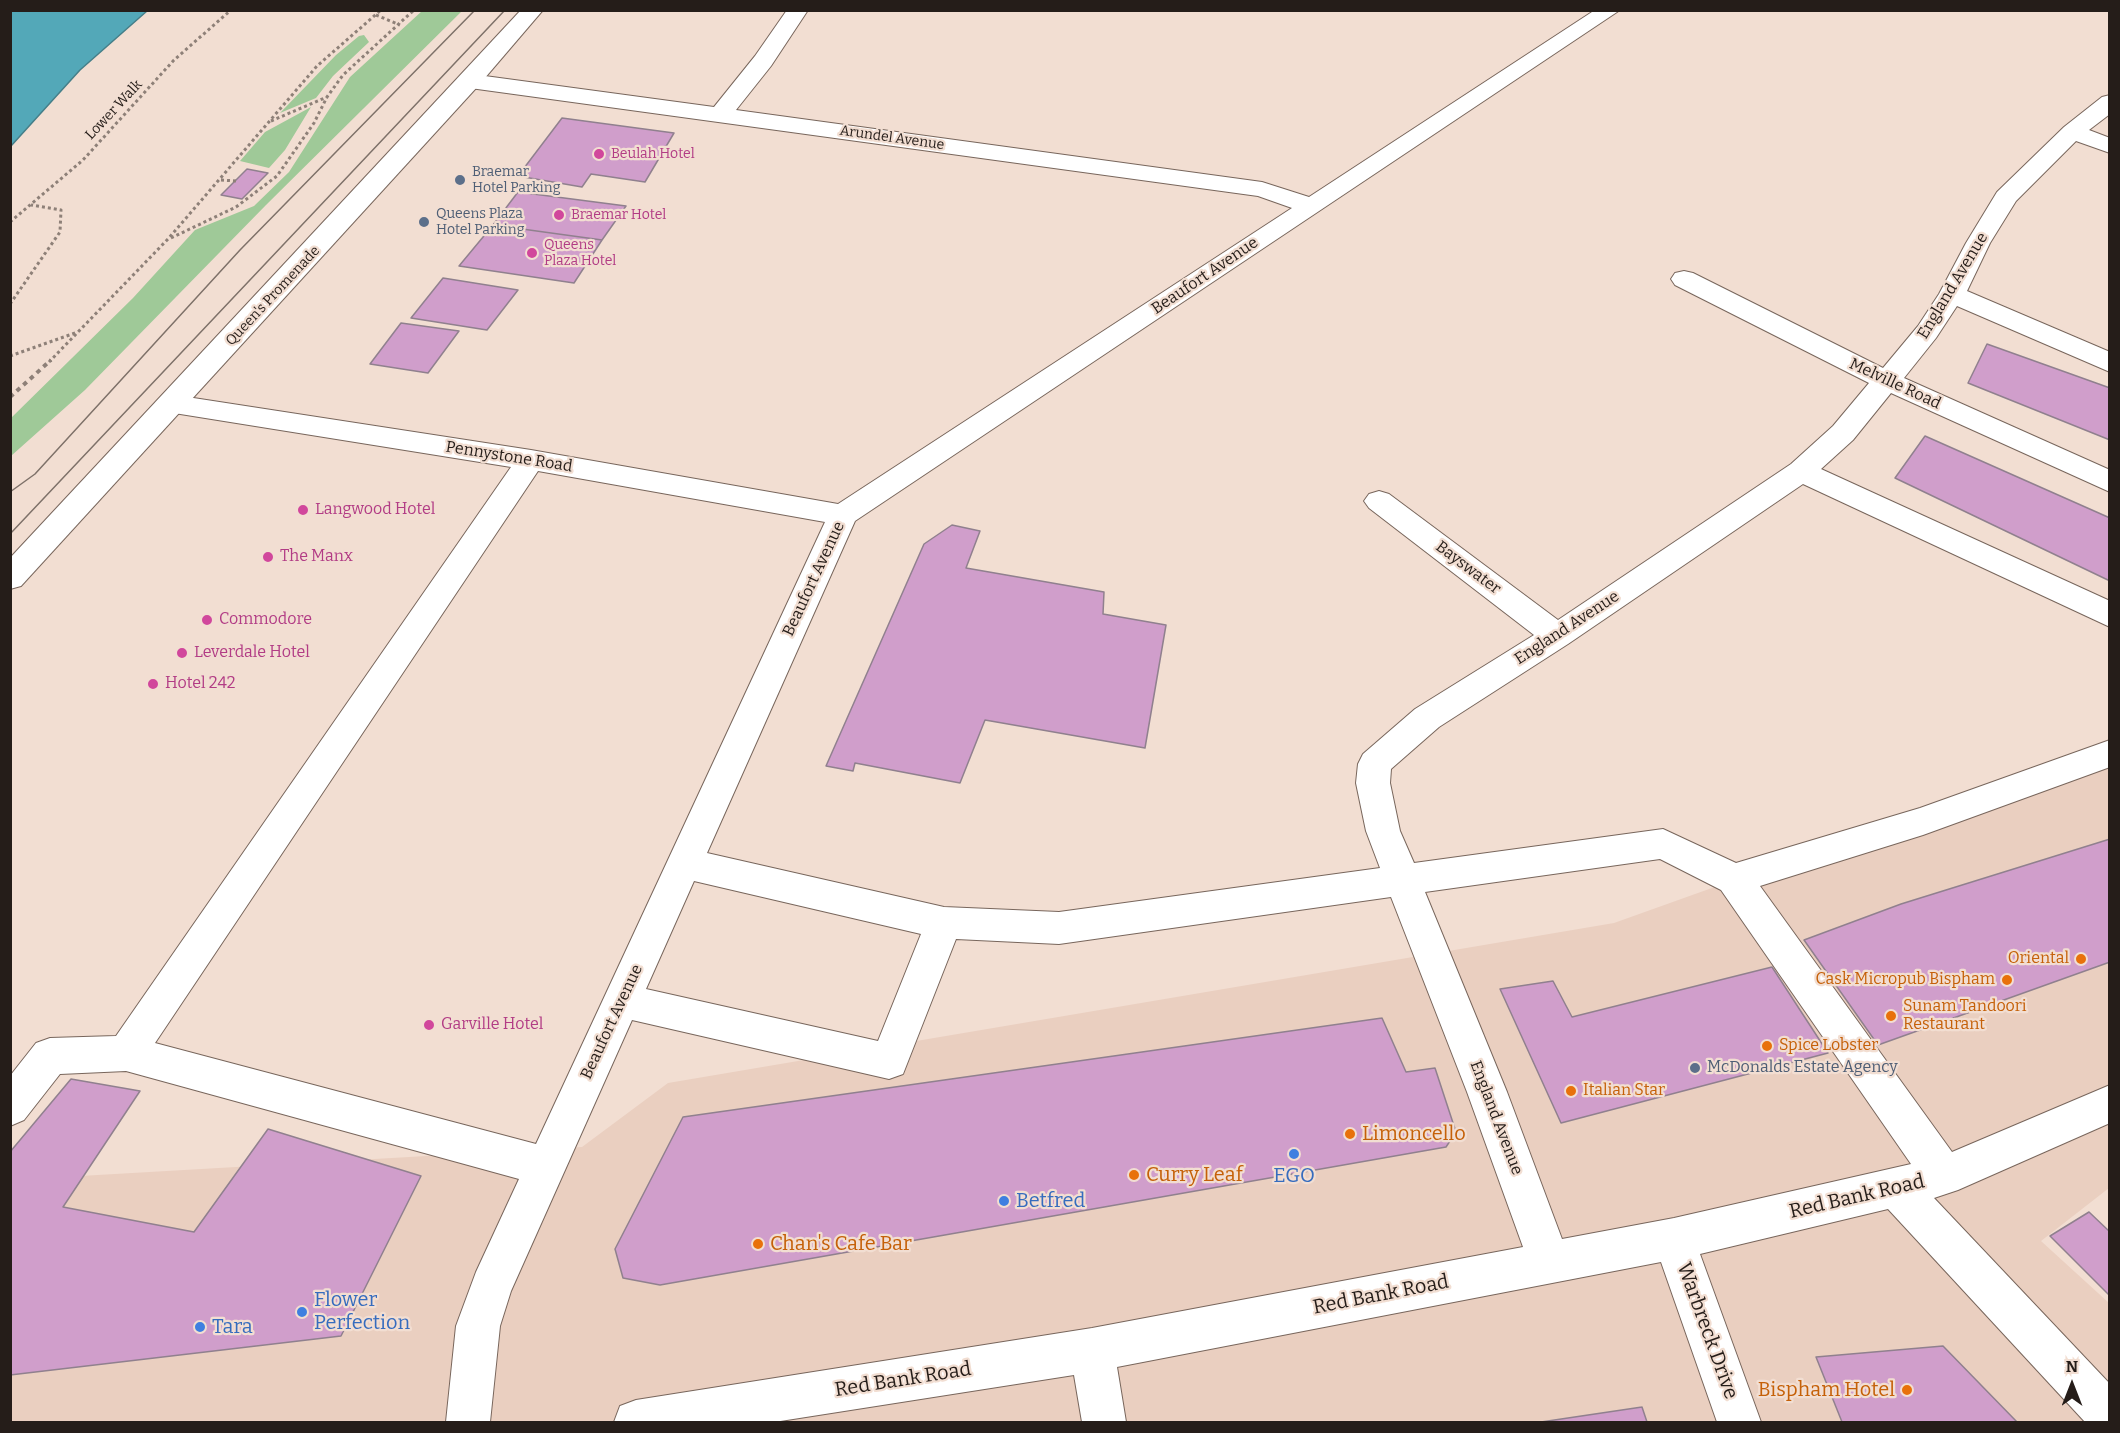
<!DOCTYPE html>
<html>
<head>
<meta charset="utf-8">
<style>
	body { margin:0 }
	#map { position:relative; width:2120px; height:1433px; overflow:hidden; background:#f2ded2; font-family:Bitter,serif }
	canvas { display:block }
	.frame { position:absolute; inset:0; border:12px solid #251d19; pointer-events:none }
	.north { position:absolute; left:2042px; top:1355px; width:60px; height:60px; -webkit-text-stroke:4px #f2ded2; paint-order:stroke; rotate:0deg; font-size:16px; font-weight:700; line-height:24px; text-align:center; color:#251d19 }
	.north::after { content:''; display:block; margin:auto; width:21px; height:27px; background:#251d19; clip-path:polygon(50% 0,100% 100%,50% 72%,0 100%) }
</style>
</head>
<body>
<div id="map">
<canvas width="2120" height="1433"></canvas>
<div class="frame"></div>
<div class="north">N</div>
</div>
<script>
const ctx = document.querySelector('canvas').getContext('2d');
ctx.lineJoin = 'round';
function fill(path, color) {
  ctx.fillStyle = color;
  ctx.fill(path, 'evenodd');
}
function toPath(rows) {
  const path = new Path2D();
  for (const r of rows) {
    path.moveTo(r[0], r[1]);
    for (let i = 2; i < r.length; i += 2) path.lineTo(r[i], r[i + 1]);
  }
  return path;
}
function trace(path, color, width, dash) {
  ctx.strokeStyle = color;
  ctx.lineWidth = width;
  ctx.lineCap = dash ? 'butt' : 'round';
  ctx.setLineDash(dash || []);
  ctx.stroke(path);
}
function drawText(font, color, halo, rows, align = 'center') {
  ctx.font = font + ' Bitter,serif';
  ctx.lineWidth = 4.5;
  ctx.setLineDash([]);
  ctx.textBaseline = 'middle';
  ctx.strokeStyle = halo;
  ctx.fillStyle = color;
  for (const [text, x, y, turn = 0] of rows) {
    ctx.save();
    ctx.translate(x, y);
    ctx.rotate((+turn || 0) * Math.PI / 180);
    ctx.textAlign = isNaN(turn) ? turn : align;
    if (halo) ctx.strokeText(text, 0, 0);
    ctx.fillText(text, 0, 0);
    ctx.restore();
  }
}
const built = toPath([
	[2109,746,2109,1188,2041,1241,2109,1303,2109,1422,11,1422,11,1180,582,1147,668,1083,1614,923]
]);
const green = toPath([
	[422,11,462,11,266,205,85,390,11,456,11,418,133,298,195,230,254,206,289,172,350,77],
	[364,35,369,42,333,76,316,98,280,113,336,55,359,36],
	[311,107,285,150,269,168,240,161,265,132]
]);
const water = toPath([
	[11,10,147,10,147,11,80,70,11,146,11,10]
]);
const building = toPath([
	[562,118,674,133,645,182,591,174,582,187,518,176,562,118],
	[247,169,268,173,242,199,221,195,247,169],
	[518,192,626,206,602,240,493,225,518,192],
	[493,225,602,240,574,283,459,266,493,225],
	[443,278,518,290,487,330,411,318,443,278],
	[401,323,459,331,428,373,370,364,401,323],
	[1987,344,2110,388,2110,440,1968,383,1987,344],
	[1925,436,2110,518,2110,581,1895,478,1925,436],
	[952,525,980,531,966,568,1104,592,1103,614,1166,625,1145,748,985,720,960,783,855,763,853,771,826,766,924,544,952,525],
	[2110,839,2110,962,1878,1045,1804,940,1901,904,2110,839],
	[1772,967,1828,1053,1561,1123,1500,989,1553,981,1572,1017,1772,967],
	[1382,1018,1406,1072,1435,1068,1456,1132,1446,1147,660,1285,623,1278,615,1249,683,1117,1382,1018],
	[71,1079,140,1091,63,1207,194,1232,268,1129,421,1176,341,1336,10,1375,10,1152,71,1079],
	[2089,1212,2110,1232,2110,1296,2050,1236,2089,1212],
	[1943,1346,2017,1422,1842,1422,1816,1357,1943,1346],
	[1642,1407,1647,1422,1541,1422,1642,1407]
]);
const pathFar1 = toPath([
	[376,15,400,25],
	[271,121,327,97],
	[221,180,236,181],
	[10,222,83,160,174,60,231,10],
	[171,238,236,207,277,176,314,123,327,97,343,75,414,10],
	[10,304,60,232,61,210,31,205],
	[10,356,78,332],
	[49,362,168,239,317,66,381,10]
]);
const path = toPath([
	[10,397,51,360]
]);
const minor = toPath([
	[787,10,808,10,771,66,736,110,1262,182,1309,197,1595,10,1620,10,855,521,707,853,944,907,1059,912,1380,868,1366,831,1356,783,1358,764,1363,754,1415,709,1534,635,1369,508,1364,501,1369,494,1379,491,1389,494,1558,620,1791,464,1833,426,1869,383,1675,285,1671,279,1675,273,1684,271,1693,273,1883,368,1918,326,1939,294,1966,243,1997,192,2064,127,2102,97,2110,95,2110,114,2089,130,2110,138,2110,153,2076,141,2016,201,1990,243,1967,291,2110,352,2110,372,1957,306,1936,338,1904,378,2110,470,2110,492,1891,393,1853,440,1821,469,2110,601,2110,627,1803,484,1568,644,1439,727,1391,769,1390,783,1400,831,1414,863,1663,829,1736,863,1920,808,2110,740,2110,767,1923,835,1760,886,1952,1152,2110,1085,2110,1123,1958,1190,1934,1198,2110,1384,2110,1422,2085,1422,1888,1209,1700,1254,1761,1422,1717,1422,1661,1262,1117,1367,1126,1422,1082,1422,1074,1375,774,1422,614,1422,620,1406,636,1400,1092,1328,1523,1247,1467,1092,1391,897,1059,944,956,939,903,1074,889,1079,632,1020,511,1291,500,1326,490,1422,446,1422,456,1326,476,1272,519,1179,126,1071,60,1074,24,1120,10,1126,10,1076,36,1043,50,1038,116,1036,511,467,174,413,164,410,160,404,164,398,174,395,531,450,838,504,1292,208,1258,196,470,88,462,86,459,81,462,76,470,74,714,107,755,56,787,10],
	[538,471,825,522,536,1144,155,1043,538,471],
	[1660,859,1721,890,1911,1164,1674,1218,1562,1239,1507,1092,1425,892,1660,859],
	[694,881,921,934,878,1041,646,989,694,881]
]);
const major = toPath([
	[521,10,543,10,478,86,21,586,10,589,10,558,521,10]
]);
const tram = toPath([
	[10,492,35,474,240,250,475,10],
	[10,534,505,10]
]);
const markers = [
	[599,154,6,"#d1479c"],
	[460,180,6,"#5c6f8a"],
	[559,215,6,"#d1479c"],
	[424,222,6,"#5c6f8a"],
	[532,253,6,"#d1479c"],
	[303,510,6,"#d1479c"],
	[268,557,6,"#d1479c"],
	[207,620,6,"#d1479c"],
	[182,653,6,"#d1479c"],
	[153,684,6,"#d1479c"],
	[2081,959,6,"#e8710a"],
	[2007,980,6,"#e8710a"],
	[1891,1016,6,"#e8710a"],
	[429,1025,6,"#d1479c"],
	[1767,1046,6,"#e8710a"],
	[1695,1068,6,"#5c6f8a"],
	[1571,1091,6,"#e8710a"],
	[1350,1134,6,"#e8710a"],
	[1294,1154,6,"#3f7fe0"],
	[1134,1175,6,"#e8710a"],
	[1004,1201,6,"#3f7fe0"],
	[758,1244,6,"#e8710a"],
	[302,1312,6,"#3f7fe0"],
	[200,1327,6,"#3f7fe0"],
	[1907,1390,6,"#e8710a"]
];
const farStreetnames = [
	["Lower Walk",114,110,-47],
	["Arundel Avenue",892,138,8],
	["Queen's Promenade",273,296,-47]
];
const farHotelnames = [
	["Beulah Hotel",611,154],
	["Braemar Hotel",571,215],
	["Queens",544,245],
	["Plaza Hotel",544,261]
];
const farServicenames = [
	["Braemar",472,172],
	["Hotel Parking",472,188],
	["Queens Plaza",436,214],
	["Hotel Parking",436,230]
];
const streetNames = [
	["Beaufort Avenue",1205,276,-34],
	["England Avenue",1953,286,-59],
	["Melville Road",1895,384,25],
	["Pennystone Road",509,457,9],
	["Bayswater",1468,568,37],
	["Beaufort Avenue",814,579,-65],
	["England Avenue",1567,628,-33],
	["Beaufort Avenue",612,1022,-65],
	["England Avenue",1496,1118,69]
];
const hotelNames = [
	["Langwood Hotel",315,510],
	["The Manx",280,557],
	["Commodore",219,620],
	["Leverdale Hotel",194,653],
	["Hotel 242",165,684],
	["Garville Hotel",441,1025]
];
const foodNames = [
	["Oriental",2069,959,"right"],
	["Cask Micropub Bispham",1995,980,"right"],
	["Sunam Tandoori",1903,1007],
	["Restaurant",1903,1025],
	["Spice Lobster",1779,1046],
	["Italian Star",1583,1091]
];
const serviceNames = [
	["McDonalds Estate Agency",1707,1068]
];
const nearFoodnames = [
	["Limoncello",1362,1134],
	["Curry Leaf",1146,1175],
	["Chan's Cafe Bar",770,1244],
	["Bispham Hotel",1895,1390,"right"]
];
const nearShopnames = [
	["EGO",1294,1176,"center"],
	["Betfred",1016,1201],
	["Flower",314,1300],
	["Perfection",314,1323],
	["Tara",212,1327]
];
const nearStreetnames = [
	["Red Bank Road",1857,1197,-13],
	["Red Bank Road",1381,1295,-11],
	["Warbreck Drive",1707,1331,70],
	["Red Bank Road",903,1380,-9]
];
fill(built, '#eacfc0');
fill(green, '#9fc998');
fill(water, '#53a8b8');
trace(water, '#457e88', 1.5);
fill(building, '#d09ecb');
trace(building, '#90808e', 1.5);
trace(minor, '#78665c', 2);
trace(major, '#78665c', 2);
trace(pathFar1, '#8e8078', 3, [3, 3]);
trace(path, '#8e8078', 4, [4.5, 4.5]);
fill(minor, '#fff');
fill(major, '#fff');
trace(tram, '#7e7169', 1.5);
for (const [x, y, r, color] of markers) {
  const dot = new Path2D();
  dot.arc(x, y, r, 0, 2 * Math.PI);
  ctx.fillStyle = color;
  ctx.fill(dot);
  trace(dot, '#f2ded2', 2);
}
drawText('14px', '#251d19', '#f2ded2', farStreetnames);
drawText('14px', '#b23c85', '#f2ded2', farHotelnames, 'left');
drawText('14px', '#4e5e75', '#f2ded2', farServicenames, 'left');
drawText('16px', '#251d19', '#f2ded2', streetNames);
drawText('16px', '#b23c85', '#f2ded2', hotelNames, 'left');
drawText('16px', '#c56008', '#f2ded2', foodNames, 'left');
drawText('16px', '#4e5e75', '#f2ded2', serviceNames, 'left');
drawText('20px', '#c56008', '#f2ded2', nearFoodnames, 'left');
drawText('20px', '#366cbe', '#f2ded2', nearShopnames, 'left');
drawText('20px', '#251d19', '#f2ded2', nearStreetnames);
</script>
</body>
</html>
